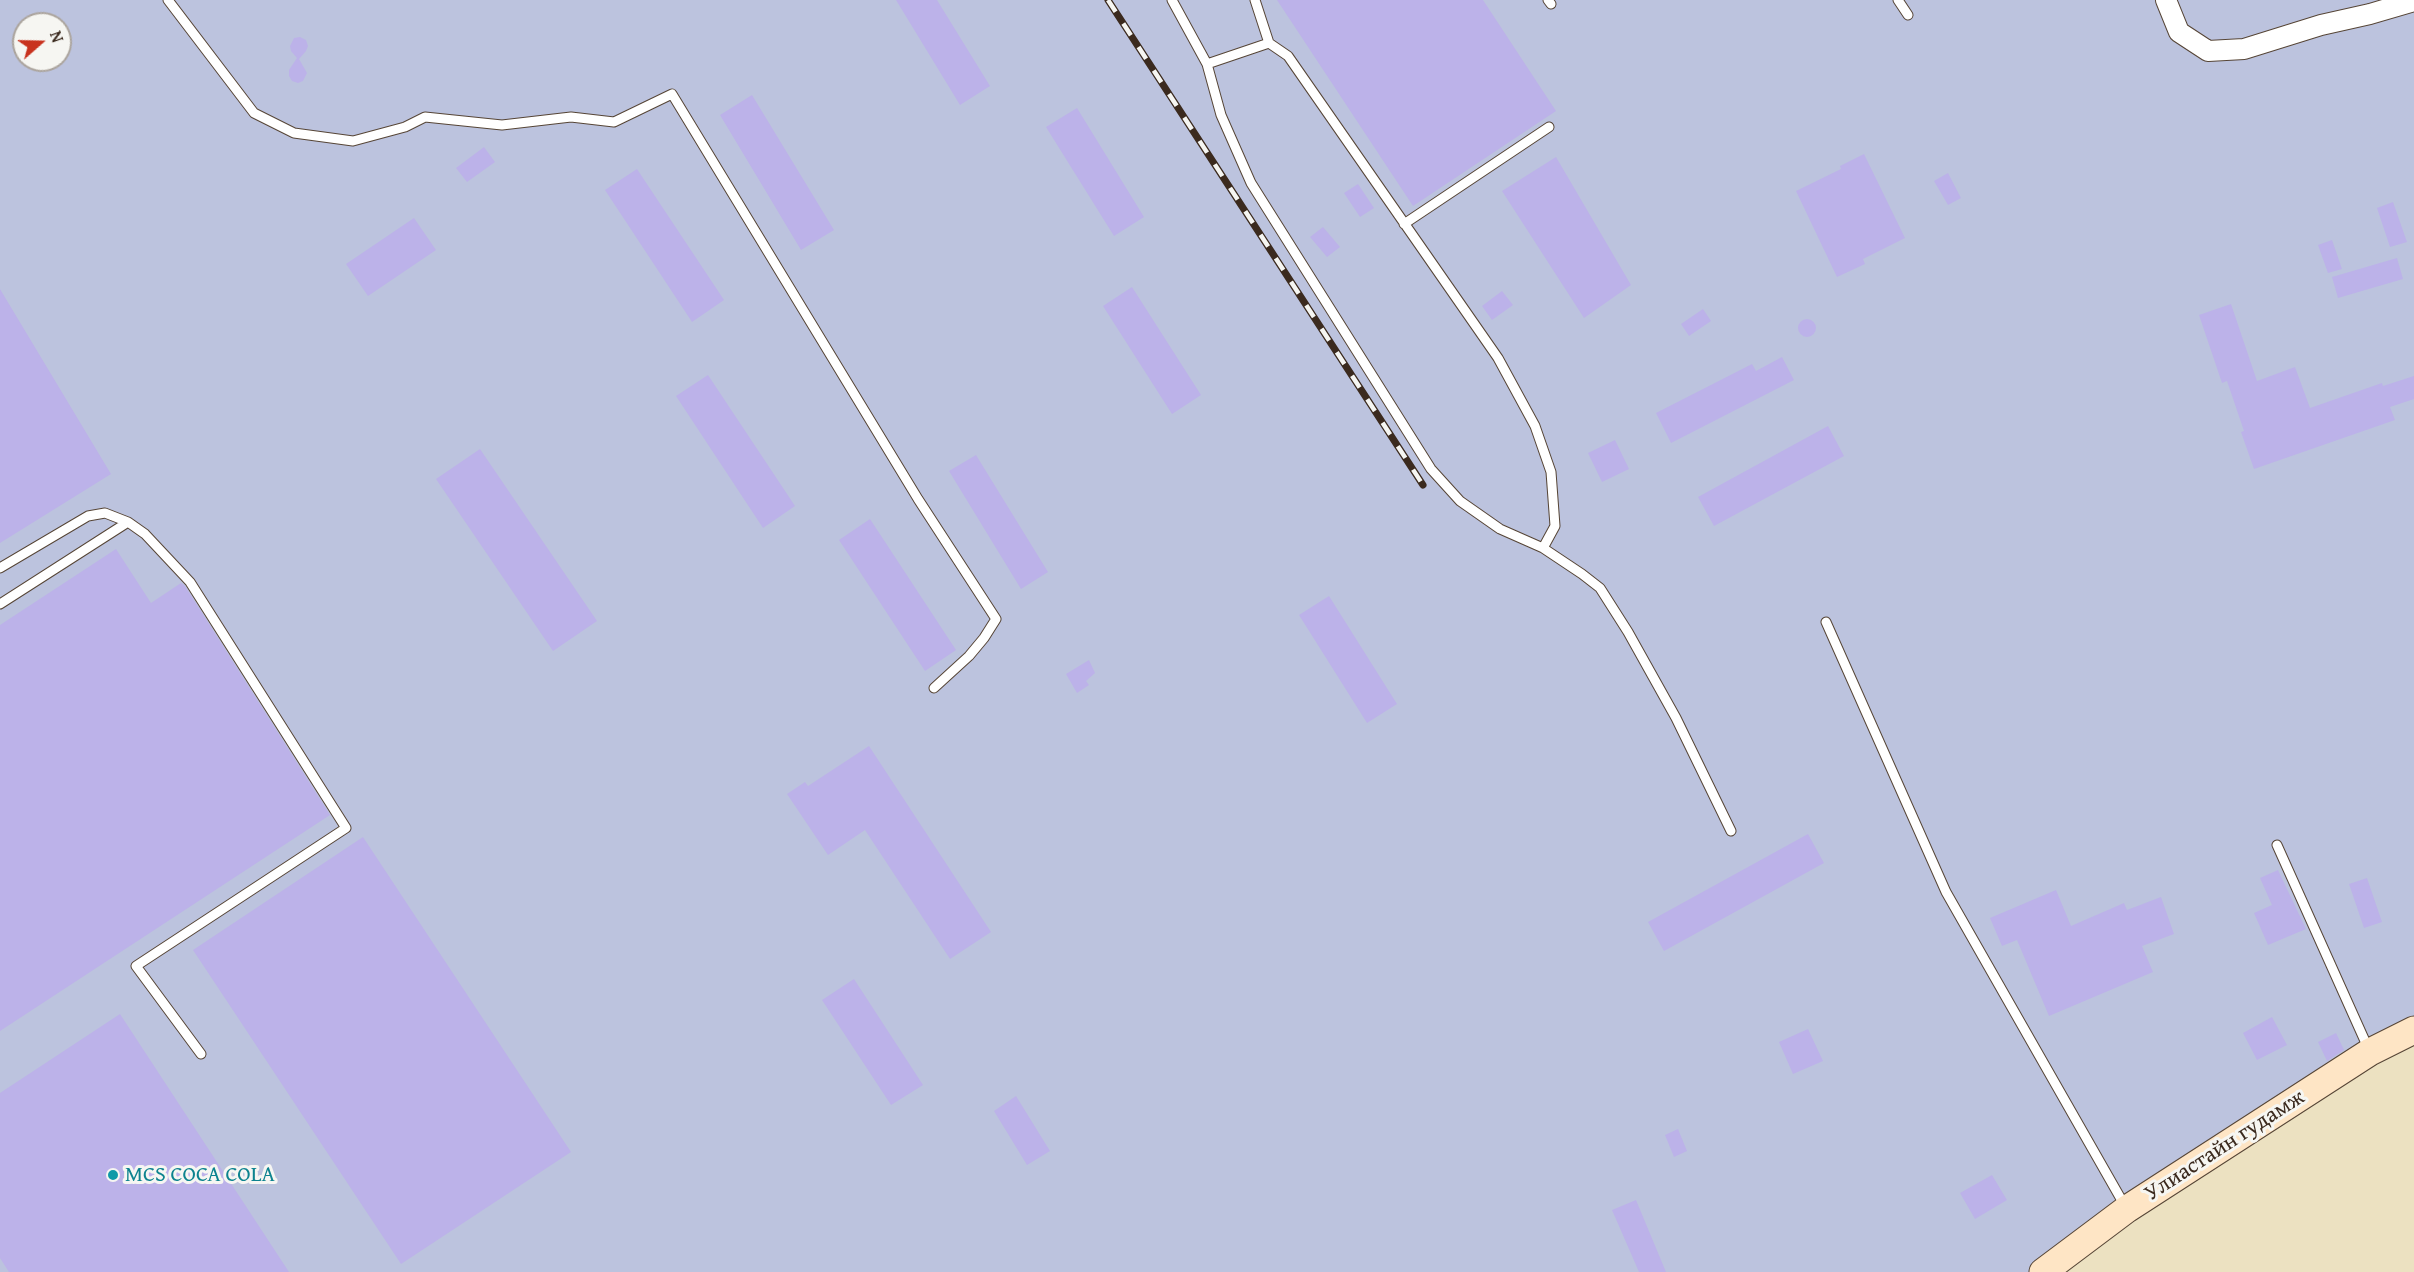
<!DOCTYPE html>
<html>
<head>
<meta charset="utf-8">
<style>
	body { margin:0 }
	#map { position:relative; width:2414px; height:1272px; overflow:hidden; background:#ece1c1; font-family:"Gentium Book Plus",serif }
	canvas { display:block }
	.north { position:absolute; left:12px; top:12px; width:60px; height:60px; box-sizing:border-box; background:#f6f6f2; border:2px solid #aba49d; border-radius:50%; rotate:70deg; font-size:16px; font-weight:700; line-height:24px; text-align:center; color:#3b2a1e }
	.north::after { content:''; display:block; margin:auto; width:21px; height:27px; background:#c8321e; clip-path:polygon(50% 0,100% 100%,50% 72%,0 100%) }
</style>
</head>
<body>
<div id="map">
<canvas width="2414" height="1272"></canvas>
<div class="north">N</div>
</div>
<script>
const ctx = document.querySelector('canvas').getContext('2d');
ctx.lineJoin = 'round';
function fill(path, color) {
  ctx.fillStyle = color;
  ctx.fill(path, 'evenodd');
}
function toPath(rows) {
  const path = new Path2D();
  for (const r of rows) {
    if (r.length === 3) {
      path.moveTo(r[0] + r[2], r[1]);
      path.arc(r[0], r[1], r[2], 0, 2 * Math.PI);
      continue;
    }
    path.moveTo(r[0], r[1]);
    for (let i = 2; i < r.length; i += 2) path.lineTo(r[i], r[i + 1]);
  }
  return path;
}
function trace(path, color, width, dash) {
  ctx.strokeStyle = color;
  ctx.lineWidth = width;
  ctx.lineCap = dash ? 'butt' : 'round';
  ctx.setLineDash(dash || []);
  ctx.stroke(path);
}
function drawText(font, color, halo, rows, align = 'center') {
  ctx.font = font + ' "Gentium Book Plus",serif';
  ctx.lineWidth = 6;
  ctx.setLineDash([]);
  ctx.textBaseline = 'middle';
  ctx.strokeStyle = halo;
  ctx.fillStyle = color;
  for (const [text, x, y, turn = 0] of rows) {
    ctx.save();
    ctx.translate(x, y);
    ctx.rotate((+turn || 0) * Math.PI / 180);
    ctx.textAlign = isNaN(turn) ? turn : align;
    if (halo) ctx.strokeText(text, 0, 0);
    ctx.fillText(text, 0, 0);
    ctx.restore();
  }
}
const industrial = toPath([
	[0,0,2414,0,2414,1024,2029,1272,0,1272],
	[24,24,60,24,60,60,24,60]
]);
const building = toPath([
	[896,0,937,0,990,86,960,105],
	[1277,0,1483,0,1556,111,1413,206],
	[300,37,306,40,308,46,306,51,299,59,307,73,303,81,298,83,292,81,289,76,289,70,297,58,291,51,290,46,294,38],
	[752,95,834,230,801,250,720,115],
	[1077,108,1144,217,1114,236,1046,127],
	[484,147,495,162,467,182,456,168],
	[1864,154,1905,238,1863,259,1865,264,1837,277,1796,191,1841,169,1840,166],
	[1556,157,1631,285,1584,318,1502,191],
	[637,169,724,300,692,322,605,190],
	[1948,173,1961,198,1948,205,1934,181],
	[1358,184,1374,208,1360,217,1344,193],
	[2393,202,2407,242,2390,247,2377,208],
	[414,218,436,250,368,296,346,264],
	[1323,227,1340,247,1327,257,1310,237],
	[2332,240,2342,269,2328,273,2318,245],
	[2397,258,2403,279,2338,298,2332,277],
	[1132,287,1201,395,1172,414,1103,306],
	[0,289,111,474,0,543],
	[1502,291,1513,305,1492,320,1482,306],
	[2231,304,2257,381,2295,367,2310,408,2382,383,2383,386,2414,376,2414,399,2390,407,2395,420,2254,469,2241,432,2244,431,2227,381,2222,383,2199,315],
	[1703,309,1711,321,1689,336,1681,324],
	[1807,328,9],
	[1782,357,1794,380,1671,443,1656,413,1752,364,1756,371],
	[708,375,795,506,763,528,676,396],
	[1828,426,1844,456,1714,526,1698,497],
	[1615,440,1629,469,1602,482,1588,453],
	[480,449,597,621,553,651,436,479],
	[976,455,1048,572,1021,589,949,471],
	[870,519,956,650,925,671,839,540],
	[116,549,151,603,181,583,185,586,330,815,0,1031,0,625],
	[1329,596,1397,704,1367,723,1299,615],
	[1089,660,1095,673,1086,681,1089,685,1077,693,1066,674],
	[869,746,991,932,950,959,865,830,828,855,787,794,805,782,808,786],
	[1808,834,1824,863,1664,951,1648,922],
	[363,837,571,1152,401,1264,193,950],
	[2278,870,2306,929,2268,945,2254,913,2272,905,2260,878],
	[2367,878,2382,922,2364,928,2349,884],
	[2056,890,2071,926,2124,903,2127,910,2161,897,2174,934,2142,946,2153,972,2049,1016,2017,940,2002,946,1990,918],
	[854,979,923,1085,891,1105,822,1000],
	[120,1014,289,1272,9,1272,0,1258,0,1093],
	[2272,1017,2287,1045,2257,1060,2243,1033],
	[1808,1029,1823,1061,1793,1074,1779,1042],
	[2336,1033,2344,1050,2327,1061,2318,1042],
	[1016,1096,1050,1151,1027,1165,994,1111],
	[1678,1129,1687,1151,1674,1157,1665,1135],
	[1992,1175,2007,1200,1975,1219,1960,1193],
	[1636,1200,1666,1272,1639,1272,1612,1210]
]);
const lane = toPath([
	[168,0,254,113,294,133,353,141,405,127,425,117,502,125,571,117,614,122,672,94,918,499,996,619,984,638,969,656,934,688],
	[1172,0,1207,64,1221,115,1251,183,1431,469,1460,501,1500,529,1543,548,1582,574,1600,588,1628,632,1676,718,1731,831],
	[1255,0,1269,43],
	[1548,0,1551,4],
	[1898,0,1908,15],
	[1207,64,1269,43,1288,56,1498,358,1535,426,1551,472,1555,526,1543,548],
	[1404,224,1549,127],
	[0,568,88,516,105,513,128,522],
	[0,604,128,522,145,534,190,582,346,828,136,966,201,1054],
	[1826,622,1946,892,2125,1206],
	[2277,845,2369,1050]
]);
const street = toPath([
	[2166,0,2179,32,2208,51,2244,49,2321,25,2370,14,2414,1]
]);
const secondary = toPath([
	[2043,1272,2127,1209,2370,1052,2414,1030]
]);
const rail = toPath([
	[1108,0,1423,485]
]);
const markers = [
	[113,1175,6,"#0f9aa8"]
];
const streetNames = [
	["Улиастайн гудамж",2225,1146,-33]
];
const cultureNames = [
	["MCS COCA COLA",125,1175]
];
fill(industrial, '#bcc3de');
fill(building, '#bcb2e9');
trace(lane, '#564536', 11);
trace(street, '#564536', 22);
trace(secondary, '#564536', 29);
trace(lane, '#fff', 9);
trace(street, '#fff', 20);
trace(secondary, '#fee5c5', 27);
trace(rail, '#3b2a1e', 7);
trace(rail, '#f6f6f2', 4.5, [14]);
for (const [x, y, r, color] of markers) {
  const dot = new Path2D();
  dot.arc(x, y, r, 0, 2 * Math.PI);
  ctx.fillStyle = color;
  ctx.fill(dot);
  trace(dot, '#f6f6f2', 2);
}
drawText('22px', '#3b2a1e', '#f6f6f2', streetNames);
drawText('22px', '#0d838f', '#f6f6f2', cultureNames, 'left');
</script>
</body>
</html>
